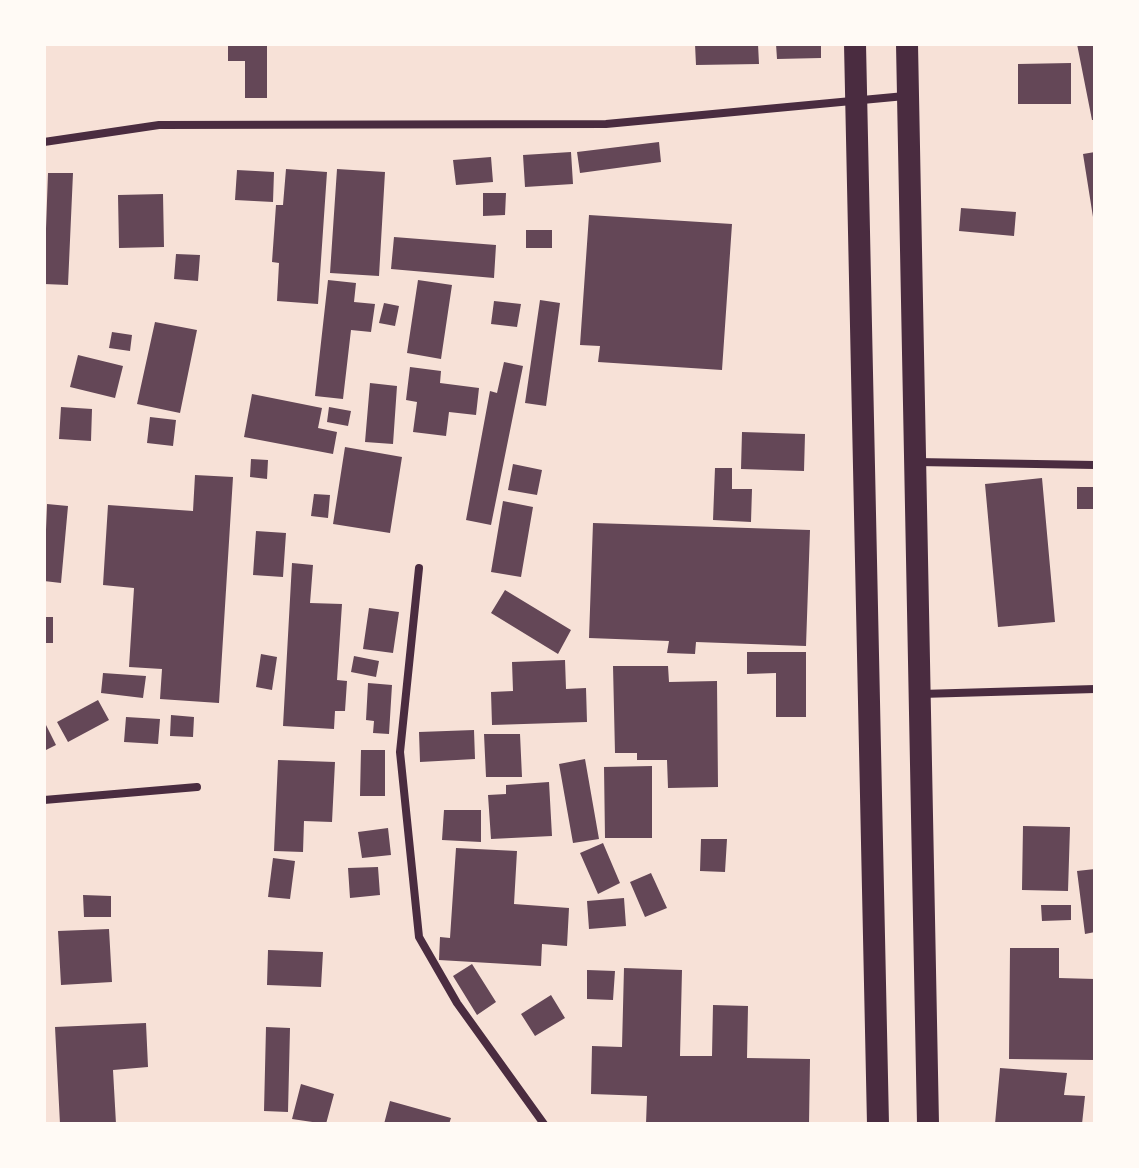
<!DOCTYPE html>
<html>
<head>
<meta charset="utf-8">
<style>
	body { margin:0 }
	#map { position:relative; width:1139px; height:1168px; overflow:hidden; background:#f7e1d7; font-family:"Source Sans 3",sans-serif }
	canvas { display:block }
	.frame { position:absolute; inset:0; border:46px solid #fffaf5; pointer-events:none }
</style>
</head>
<body>
<div id="map">
<canvas width="1139" height="1168"></canvas>
<div class="frame"></div>
</div>
<script>
const ctx = document.querySelector('canvas').getContext('2d');
ctx.lineJoin = 'round';
function fill(path, color) {
  ctx.fillStyle = color;
  ctx.fill(path, 'evenodd');
}
function toPath(rows) {
  const path = new Path2D();
  for (const r of rows) {
    path.moveTo(r[0], r[1]);
    for (let i = 2; i < r.length; i += 2) path.lineTo(r[i], r[i + 1]);
  }
  return path;
}
function trace(path, color, width, dash) {
  ctx.strokeStyle = color;
  ctx.lineWidth = width;
  ctx.lineCap = dash ? 'butt' : 'round';
  ctx.setLineDash(dash || []);
  ctx.stroke(path);
}
const building = toPath([
	[228,44,267,44,267,98,245,98,245,61,228,61],
	[695,44,758,44,759,64,696,65],
	[776,44,821,44,821,58,777,59],
	[1077,44,1095,44,1095,120,1092,120],
	[1071,63,1071,104,1018,104,1018,64],
	[659,142,661,162,580,173,577,152],
	[571,152,573,184,525,187,523,155],
	[1095,152,1095,217,1093,217,1083,154],
	[491,157,493,182,456,185,453,160],
	[286,169,327,172,318,304,277,301,279,263,272,262,276,205,283,205],
	[337,169,385,172,379,276,330,273],
	[237,170,274,172,273,202,235,200],
	[48,173,73,173,68,285,44,284],
	[483,193,506,193,505,215,483,216],
	[163,194,164,247,119,248,118,195],
	[961,208,1016,212,1014,236,959,231],
	[589,215,732,224,722,370,598,362,600,346,580,345],
	[526,230,552,230,552,248,526,248],
	[394,237,496,245,494,278,391,269],
	[176,254,200,255,198,281,174,279],
	[328,280,356,283,354,302,375,304,371,332,351,330,343,399,315,396],
	[418,280,452,285,441,359,407,353],
	[540,300,560,303,546,406,525,403],
	[494,301,521,304,517,327,491,324],
	[384,303,399,306,395,326,379,323],
	[155,322,197,330,180,413,137,404],
	[112,332,132,335,130,351,109,348],
	[78,355,123,366,115,398,70,387],
	[504,362,523,366,491,525,466,520,490,391,497,393],
	[410,367,441,371,440,383,479,388,476,415,449,412,446,436,413,432,417,402,406,400],
	[370,383,397,386,393,444,365,442],
	[252,394,322,408,318,428,337,432,333,454,244,437],
	[61,407,92,409,91,441,59,439],
	[329,407,351,411,348,426,327,422],
	[150,417,176,420,173,446,147,443],
	[742,432,805,434,804,471,741,469],
	[345,447,402,457,390,533,333,524],
	[251,459,268,460,267,479,250,477],
	[513,464,542,470,537,495,508,490],
	[715,468,732,468,732,489,752,489,751,522,713,520],
	[195,475,233,477,219,703,160,699,162,669,129,667,134,588,103,585,108,505,193,511],
	[1042,478,1055,622,998,627,985,484],
	[1077,487,1095,487,1095,509,1077,509],
	[314,494,330,495,328,518,311,516],
	[503,501,533,507,521,577,491,572],
	[47,504,68,506,61,583,44,581],
	[593,523,810,530,806,646,696,642,695,654,667,653,669,641,589,638],
	[256,531,286,533,283,577,253,575],
	[292,563,313,565,310,603,342,604,337,680,347,681,345,711,335,711,334,729,283,726],
	[505,590,571,630,558,654,491,613],
	[369,608,399,612,393,653,363,649],
	[44,617,53,617,53,643,44,643],
	[747,652,806,652,806,717,776,717,776,673,747,674],
	[261,654,277,657,272,690,256,687],
	[354,656,379,661,376,677,351,672],
	[565,660,566,689,586,688,587,722,492,725,491,692,513,691,512,662],
	[613,666,668,666,669,682,717,681,718,787,668,788,667,760,637,760,637,753,615,753],
	[103,673,146,676,143,698,101,693],
	[368,683,392,685,389,734,373,733,374,721,366,720],
	[98,700,109,720,68,742,57,722],
	[171,715,194,717,193,737,170,736],
	[126,717,160,719,158,744,124,742],
	[44,721,56,745,44,751],
	[474,730,475,759,420,762,419,732],
	[484,734,520,734,522,777,486,777],
	[361,750,385,750,385,796,360,796],
	[585,759,599,839,573,843,559,764],
	[278,760,335,762,332,822,304,821,303,852,274,851],
	[652,766,652,838,605,838,604,767],
	[549,782,552,836,491,839,488,795,506,794,506,785],
	[444,810,481,810,481,842,442,840],
	[1023,826,1070,827,1068,891,1022,890],
	[388,828,391,855,362,858,358,832],
	[701,839,727,839,725,872,700,871],
	[603,843,620,883,598,894,580,853],
	[456,848,517,851,514,904,569,908,567,946,542,944,541,966,439,960,440,937,450,938],
	[273,858,295,861,290,899,268,897],
	[378,867,380,895,350,898,348,868],
	[1095,869,1095,932,1085,934,1077,871],
	[651,873,667,908,645,917,630,882],
	[83,895,111,896,111,917,84,917],
	[624,898,626,926,589,929,587,901],
	[1041,905,1071,905,1071,920,1042,921],
	[109,929,112,982,61,985,58,931],
	[1010,948,1059,948,1059,978,1095,979,1095,1060,1009,1059],
	[268,950,323,952,321,987,267,985],
	[472,964,496,1002,477,1015,453,976],
	[624,968,682,970,680,1056,712,1056,713,1005,748,1006,747,1058,810,1059,809,1124,646,1124,647,1096,591,1094,592,1046,622,1047],
	[587,970,615,971,613,1000,587,999],
	[551,995,565,1018,535,1036,521,1014],
	[146,1023,148,1067,113,1070,116,1124,60,1124,55,1027],
	[266,1027,290,1028,288,1112,264,1111],
	[1000,1068,1067,1073,1064,1095,1085,1096,1082,1124,995,1124],
	[301,1084,334,1094,326,1124,292,1119],
	[390,1101,451,1118,449,1124,384,1124]
]);
const minor = toPath([
	[44,142,159,125,606,124,905,96],
	[917,462,1095,465],
	[419,568,400,752,419,937,457,1003,544,1124],
	[921,694,1095,689],
	[44,800,197,787]
]);
const trunk = toPath([
	[855,44,878,1124],
	[907,44,928,1124]
]);
fill(building, '#644757');
trace(minor, '#4a2c40', 8);
trace(trunk, '#4a2c40', 22);
</script>
</body>
</html>
